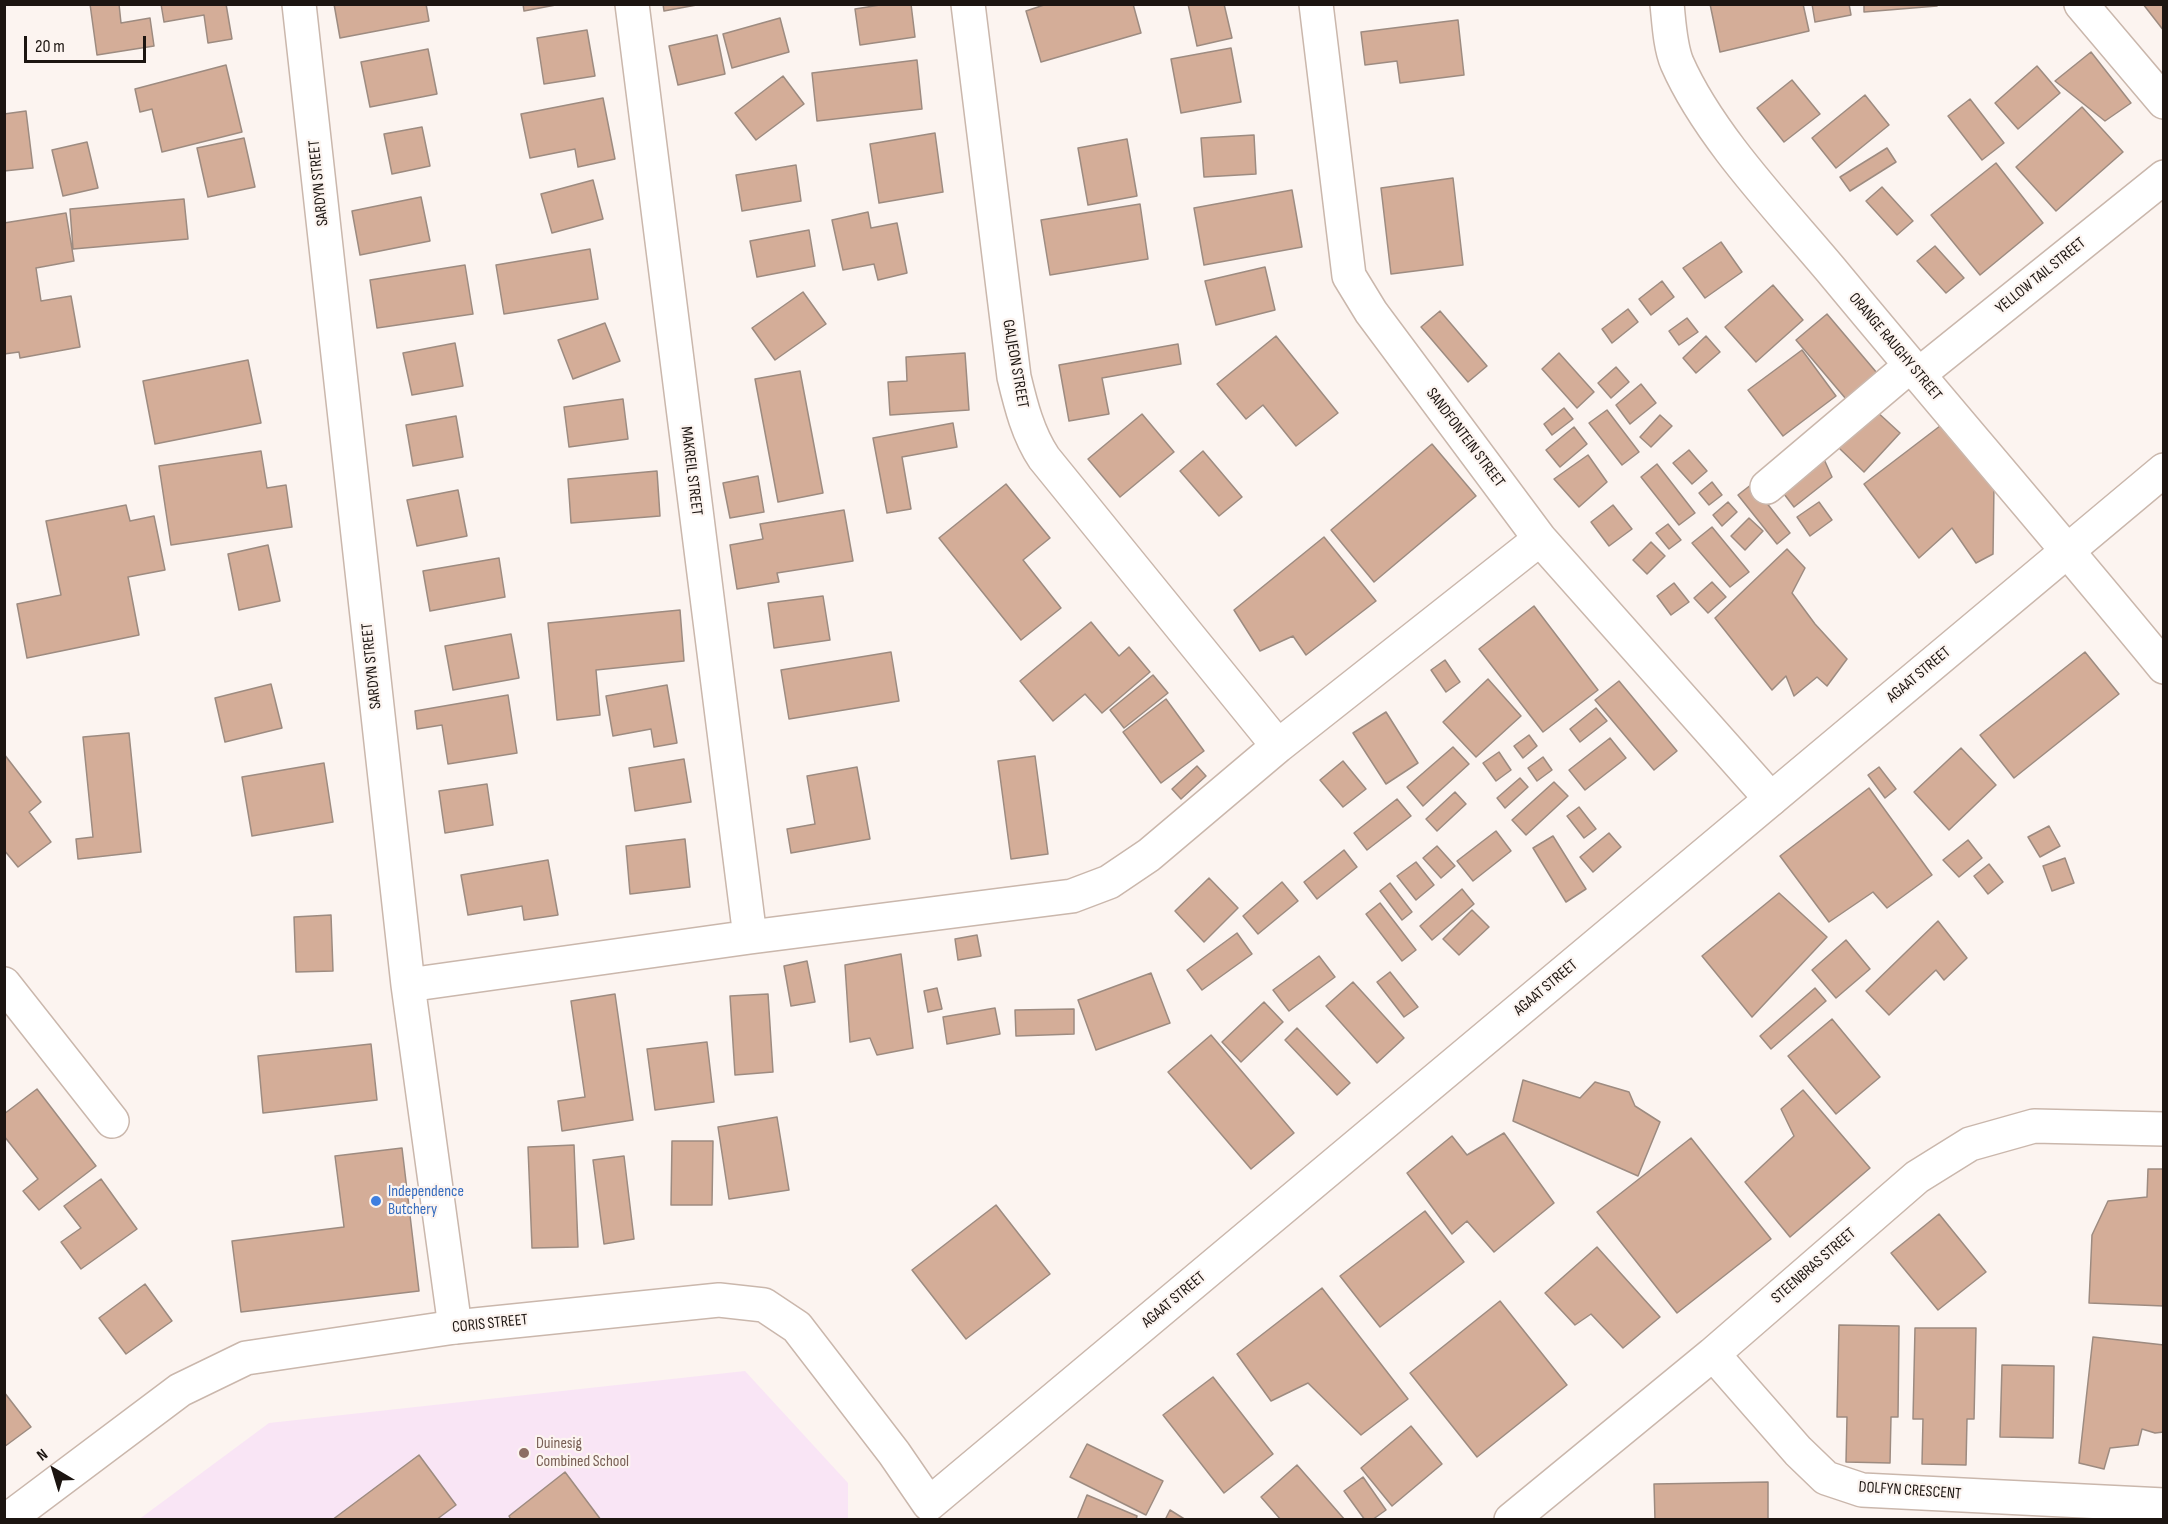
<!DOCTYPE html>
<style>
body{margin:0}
#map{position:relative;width:2168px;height:1524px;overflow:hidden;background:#fcf4f0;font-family:"Sofia Sans Condensed",sans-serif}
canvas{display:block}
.frame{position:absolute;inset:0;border:6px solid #1c1511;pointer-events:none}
.north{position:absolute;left:24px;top:1440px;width:60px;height:60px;-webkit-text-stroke:4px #fcf4f0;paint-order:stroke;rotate:322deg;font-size:16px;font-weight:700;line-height:24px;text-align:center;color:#1c1511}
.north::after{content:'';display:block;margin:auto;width:21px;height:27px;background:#1c1511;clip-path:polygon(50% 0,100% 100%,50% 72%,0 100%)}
.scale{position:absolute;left:24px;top:36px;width:122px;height:27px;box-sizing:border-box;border:3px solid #1c1511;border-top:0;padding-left:8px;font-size:18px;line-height:21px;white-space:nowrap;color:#1c1511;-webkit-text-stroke:4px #fcf4f0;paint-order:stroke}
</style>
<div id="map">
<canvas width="2168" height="1524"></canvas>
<div class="frame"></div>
<div class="north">N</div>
<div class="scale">20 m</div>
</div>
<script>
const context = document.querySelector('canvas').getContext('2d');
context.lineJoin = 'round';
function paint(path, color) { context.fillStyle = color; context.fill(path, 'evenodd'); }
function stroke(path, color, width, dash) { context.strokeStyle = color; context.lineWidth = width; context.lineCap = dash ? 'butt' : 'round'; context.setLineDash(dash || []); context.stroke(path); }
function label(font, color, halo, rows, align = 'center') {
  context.font = font + ' "Sofia Sans Condensed",sans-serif'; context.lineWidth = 4.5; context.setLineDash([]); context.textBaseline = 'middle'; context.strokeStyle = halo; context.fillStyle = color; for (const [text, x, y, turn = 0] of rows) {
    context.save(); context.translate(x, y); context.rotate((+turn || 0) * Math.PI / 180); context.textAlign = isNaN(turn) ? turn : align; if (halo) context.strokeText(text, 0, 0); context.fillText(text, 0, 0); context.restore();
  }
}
paint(new Path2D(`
 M745,1371l103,112v36l-710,1 131,-97z`), '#f9e5f5');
const building = new Path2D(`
 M90,4h29l2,19 29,-5 4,28 -57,9z
 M161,4h65l6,35 -24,4 -4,-28 -40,7z
 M334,4h92l3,17 -89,17z
 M523,4h38l-37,7z
 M663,4h39l-38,7z
 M886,4h25l4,33 -55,8 -5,-36z
 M1047,4h86l8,29 -100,29 -15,-51z
 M1188,4h36l8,34 -35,8z
 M1710,4h93l6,27 -89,21z
 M1812,4h37l2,11 -36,7z
 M1864,4h72l1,2 -73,6z
 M2143,4h21v27z
 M780,18l9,34 -57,16 -9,-34z
 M1458,20l6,55 -64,8 -3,-22 -32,4 -4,-33z
 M587,30l8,46 -51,8 -7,-46z
 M717,35l8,39 -47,11 -9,-39z
 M1231,48l10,54 -60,11 -10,-54z
 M428,49l9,45 -67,13 -9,-45z
 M2091,52l40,51 -26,18 -50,-40z
 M917,60l5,49 -105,12 -5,-48z
 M226,65l16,67 -80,20 -10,-43 -12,3 -5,-23z
 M2037,66l23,27 -42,36 -23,-26z
 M783,76l21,28 -48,36 -21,-27z
 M1792,80l28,34 -36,28 -27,-34z
 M1865,95l24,30 -53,43 -24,-30z
 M603,98l12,61 -37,8 -3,-18 -45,9 -9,-44z
 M1970,99l34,44 -22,17 -34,-44z
 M2082,107l41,45 -67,59 -40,-44z
 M26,111l7,57 -29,3v-57z
 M422,127l8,39 -38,8 -8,-40z
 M935,133l8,59 -64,11 -9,-59z
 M1254,135l2,39 -52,3 -3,-39z
 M244,138l11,49 -47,10 -11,-49z
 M1127,139l10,57 -49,9 -10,-57z
 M87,142l11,46 -35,8 -11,-46z
 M1887,148l9,14 -46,29 -10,-14z
 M1996,163l47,60 -63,52 -49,-60z
 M796,165l5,36 -59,10 -6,-36z
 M1453,178l10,87 -72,9 -10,-86z
 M593,180l10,39 -51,14 -11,-39z
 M1882,187l31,34 -16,14 -31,-34z
 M1292,190l10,57 -98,18 -10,-57z
 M421,197l9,44 -70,14 -8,-44z
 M184,199l4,40 -115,10 -3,-40z
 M1140,204l8,55 -98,16 -9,-55z
 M868,212l3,16 26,-5 10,50 -29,7 -4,-16 -31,6 -11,-50z
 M66,213l8,48 -38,7 5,33 30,-5 9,51 -60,11 -1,-6 -15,2v-131z
 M809,230l6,36 -58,11 -7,-36z
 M1721,242l21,30 -37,26 -22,-30z
 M1935,246l29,32 -18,15 -29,-32z
 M590,249l8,50 -94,15 -8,-49z
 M465,265l8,49 -96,14 -7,-48z
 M1265,267l10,43 -59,15 -11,-44z
 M1662,281l12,16 -23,18 -12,-16z
 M1773,285l30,35 -47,42 -31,-35z
 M803,292l23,32 -51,36 -23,-32z
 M1628,309l10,13 -26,21 -10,-14z
 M1440,311l47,55 -19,16 -47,-55z
 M1827,314l50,59 -31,26 -50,-59z
 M1687,318l11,14 -19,13 -10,-14z
 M605,323l15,38 -47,18 -15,-39z
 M1276,336l62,77 -42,33 -33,-41 -17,14 -29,-35z
 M1706,336l14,16 -24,21 -13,-15z
 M455,343l8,43 -51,9 -9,-42z
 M1178,344l3,20 -79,14 7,36 -40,7 -10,-56z
 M1802,350l34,46 -53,40 -35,-46z
 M965,353l4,57 -79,5 -2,-33 19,-1 -1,-24z
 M1559,353l35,39 -17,16 -35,-39z
 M248,360l13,63 -106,21 -12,-63z
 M1616,367l13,15 -18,16 -13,-15z
 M800,371l23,122 -45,9 -23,-123z
 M1641,384l15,19 -26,21 -14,-19z
 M623,399l5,40 -59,8 -5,-40z
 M1564,408l9,11 -21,16 -8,-11z
 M1607,410l32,42 -17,13 -33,-42z
 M1875,410l25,23 -36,39 -25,-24z
 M1142,414l32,38 -54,45 -32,-38z
 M1660,415l12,11 -21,21 -11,-10z
 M456,416l7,41 -50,9 -7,-41z
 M953,423l4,24 -55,10 9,52 -24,4 -14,-75z
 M1940,426l54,58 -1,70 -17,9 -24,-35 -33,30 -55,-74z
 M1574,427l13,17 -27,23 -14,-17z
 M1432,444l44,52 -102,86 -43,-52z
 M1689,450l18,21 -15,13 -19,-21z
 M261,451l6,37 19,-3 6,42 -121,18 -12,-79z
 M1203,451l39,46 -23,19 -39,-45z
 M1588,455l19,27 -28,25 -25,-28z
 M1823,457l9,20 -38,30 -13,-17z
 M1657,464l38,49 -16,12 -38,-48z
 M657,471l3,45 -89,7 -3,-44z
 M758,476l6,36 -34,6 -7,-35z
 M1712,482l10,13 -13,10 -10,-12z
 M1006,484l44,54 -27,22 38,48 -40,32 -82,-102z
 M1752,484l38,49 -13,11 -39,-49z
 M458,490l9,46 -50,10 -10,-46z
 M1728,502l9,10 -15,14 -9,-11z
 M1819,502l13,18 -22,16 -13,-19z
 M126,505l4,16 24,-5 11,54 -37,7 11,58 -112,23 -10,-54 44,-9 -15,-74z
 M1613,505l19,24 -23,17 -18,-24z
 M844,510l9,51 -76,12 2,9 -42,7 -7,-44 33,-6 -3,-15z
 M1749,518l14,13 -18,19 -14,-14z
 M1668,524l13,16 -12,9 -13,-16z
 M1712,527l37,45 -19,15 -38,-44z
 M1324,537l52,64 -70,54 -13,-19 -33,15 -26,-41z
 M1651,542l14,14 -18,18 -14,-14z
 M268,545l12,56 -41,9 -11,-56z
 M1787,549l18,19 -13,25 23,31 32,35 -20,27 -10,-9 -23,19 -8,-20 -14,14 -57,-72z
 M499,558l6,39 -75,14 -7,-40z
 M1712,582l14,15 -18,16 -14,-15z
 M1674,583l15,19 -18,13 -14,-19z
 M823,596l7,44 -56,8 -6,-45z
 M1534,606l64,84 -55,42 -64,-83z
 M680,610l4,51 -88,9 4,45 -43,5 -9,-97z
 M1091,622l28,34 10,-9 21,25 -48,41 -17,-19 -32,27 -33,-40z
 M511,634l8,44 -66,12 -8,-44z
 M891,652l8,49 -110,18 -8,-49z
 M2085,652l34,42 -105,84 -34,-43z
 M1445,660l15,22 -14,10 -15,-22z
 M1153,675l15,18 -44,35 -14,-18z
 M1488,679l33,37 -45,41 -33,-35z
 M1619,681l58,70 -23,19 -59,-70z
 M271,684l11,44 -57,14 -10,-44z
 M667,685l10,58 -23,4 -3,-18 -38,7 -7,-40z
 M508,695l9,58 -69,11 -6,-39 -25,4 -2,-18z
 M1166,699l38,52 -43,32 -38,-51z
 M1596,708l11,13 -27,21 -10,-13z
 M1386,712l32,51 -32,21 -33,-51z
 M129,733l12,119 -63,7 -2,-20 17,-2 -10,-100z
 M1529,735l8,11 -14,12 -9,-12z
 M1610,738l16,20 -41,32 -16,-20z
 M1453,747l16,17 -46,42 -16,-19z
 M1961,748l35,37 -47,45 -35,-38z
 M1499,752l12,18 -15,11 -13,-18z
 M4,754l37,48 -12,10 22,30 -33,25 -14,-17z
 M1035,756l13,98 -37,5 -13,-98z
 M1543,757l9,13 -15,11 -9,-13z
 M684,759l7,43 -56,9 -6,-43z
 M1343,761l23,28 -23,18 -23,-27z
 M324,763l9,59 -81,14 -10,-59z
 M1197,766l9,10 -25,23 -9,-10z
 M857,767l13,72 -79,14 -4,-24 28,-5 -8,-48z
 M1879,767l17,22 -11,9 -17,-23z
 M1520,778l8,9 -23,21 -8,-10z
 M1554,782l14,14 -42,39 -14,-15z
 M487,784l6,41 -48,8 -6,-42z
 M1869,788l63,87 -45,33 -14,-16 -44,30 -49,-66z
 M1455,792l11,12 -29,27 -11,-12z
 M1397,799l14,17 -44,34 -13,-17z
 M1579,807l17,22 -12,9 -17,-22z
 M2049,826l11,20 -20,11 -12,-20z
 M1496,831l15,20 -38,30 -16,-20z
 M1609,833l12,14 -28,25 -13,-15z
 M1553,836l33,53 -20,13 -33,-54z
 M685,839l5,48 -60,7 -4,-48z
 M1968,840l14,18 -23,19 -16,-17z
 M1437,846l18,20 -14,12 -18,-20z
 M1344,850l13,17 -40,32 -13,-17z
 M2065,858l9,25 -22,8 -9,-25z
 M548,860l10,55 -34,5 -2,-14 -54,9 -7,-40z
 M1416,862l18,23 -18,15 -19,-24z
 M1989,864l14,18 -15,12 -14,-18z
 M1209,878l29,30 -34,34 -29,-31z
 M1282,882l16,19 -40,33 -15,-18z
 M1390,883l22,29 -10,8 -22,-29z
 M1462,889l12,15 -42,36 -12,-14z
 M1779,893l48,44 -75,80 -50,-61z
 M1380,903l36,47 -14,11 -36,-47z
 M1472,910l17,17 -30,28 -16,-16z
 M331,915l2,56 -37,1 -2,-55z
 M1938,921l29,37 -23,22 -8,-10 -47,45 -23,-24z
 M1237,933l15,21 -50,36 -15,-20z
 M977,935l4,21 -23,4 -3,-21z
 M1846,940l24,29 -34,29 -24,-28z
 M901,954l12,94 -36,7 -7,-17 -20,4 -5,-77z
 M1319,956l16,21 -46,34 -16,-21z
 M807,961l8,41 -24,4 -7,-40z
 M1390,972l28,35 -14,10 -27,-35z
 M1151,973l19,50 -74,27 -18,-50z
 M1353,982l51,56 -27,25 -51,-57z
 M937,988l5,21 -14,3 -4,-21z
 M1815,988l11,13 -55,48 -11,-13z
 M615,994l18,126 -71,11 -4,-30 27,-4 -14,-96z
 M768,994l5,78 -38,3 -5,-79z
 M1264,1002l19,20 -42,40 -19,-20z
 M995,1008l5,26 -53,10 -4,-27z
 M1074,1009v25l-58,2 -1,-26z
 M1832,1019l48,58 -44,37 -48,-58z
 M1297,1028l53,55 -13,12 -52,-55z
 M1211,1035l83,98 -43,36 -83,-97z
 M707,1042l7,60 -59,8 -8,-61z
 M371,1044l6,56 -114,13 -5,-57z
 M1523,1080l57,18 15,-16 34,10 6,14 25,16 -22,54 -125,-55z
 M37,1089l59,77 -57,44 -16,-19 15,-12 -34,-43v-22z
 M1803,1090l67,78 -80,69 -45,-55 49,-46 -13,-27z
 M777,1117l12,73 -60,9 -11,-72z
 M1504,1133l50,70 -60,49 -27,-31 -15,13 -45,-61 45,-37 15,19z
 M1691,1138l80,101 -94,74 -80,-101z
 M672,1141h41l-1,64h-41z
 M574,1145l4,102 -46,1 -4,-101z
 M402,1148l17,143 -178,21 -9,-71 112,-14 -9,-71z
 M624,1156l10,83 -30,5 -11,-84z
 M2148,1169h16v137l-75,-3 3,-68 16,-34 39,-4z
 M101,1179l36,50 -56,40 -20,-27 20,-14 -17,-22z
 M996,1205l54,69 -84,65 -54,-69z
 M1425,1211l39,51 -84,65 -40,-51z
 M1939,1214l47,58 -48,38 -47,-57z
 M1597,1247l63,70 -37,31 -32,-34 -16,11 -30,-32z
 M145,1284l27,37 -46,33 -27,-36z
 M1322,1288l86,111 -47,36 -53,-52 -37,18 -34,-47z
 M1500,1301l67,84 -90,72 -67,-84z
 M1839,1325l60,1 -1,91h-7l-1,46 -44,-1 1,-45h-10z
 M1915,1328h61l-2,91h-7l-1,46 -44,-1 1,-45h-10z
 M2093,1337l71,8v87l-9,1 -13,-4 -4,16 -28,3 -6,21 -25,-6z
 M2002,1365l52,1 -1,72 -53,-1z
 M1213,1377l60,77 -49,39 -61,-78z
 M4,1392l27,35 -27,20z
 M1411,1426l31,38 -50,42 -31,-38z
 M1087,1444l76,37 -17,34 -76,-38z
 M419,1455l37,50 -20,15h-104z
 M1297,1465l48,55h-64l-20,-23z
 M565,1472l36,48h-90l-2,-4z
 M1363,1477l23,33 -14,10h-7l-21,-29z
 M1768,1482v38h-113l-1,-36z
 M1087,1495l50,21 -1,4h-59z
 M1170,1510l16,10h-21z`);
paint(building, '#d4ad98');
stroke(building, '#9d8b80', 1.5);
const street = new Path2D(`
 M299,4l109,981 47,342
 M632,4l118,933
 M968,4l46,373c7,29 14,57 30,81l234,288
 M1316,4l33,272 22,36 169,227 231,260
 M1667,4c2,19 3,42 10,59 32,73 102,145 154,207 110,133 223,263 333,397
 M2081,4l83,98
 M1918,375l246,-198
 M1767,487l143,-121
 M4,984l108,137
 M408,985l342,-48 322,-41 37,-14 40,-27 129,-109 262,-207
 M1713,1354l85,97 28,27 36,12 302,15
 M1511,1520l202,-166 204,-177 53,-33 64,-18 130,3`);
const secondary = new Path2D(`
 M929,1504l1235,-1034
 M7,1520l173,-130 66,-32 209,-31 264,-27 45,5 33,22 97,126 35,51`);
stroke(street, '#cab7ac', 36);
stroke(secondary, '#cab7ac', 36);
stroke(street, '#fff', 33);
stroke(secondary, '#fff', 33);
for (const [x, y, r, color] of [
 [376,1201,6,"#3f7fe0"],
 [524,1453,6,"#8d6e63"]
]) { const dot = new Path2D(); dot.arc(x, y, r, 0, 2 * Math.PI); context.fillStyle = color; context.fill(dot); stroke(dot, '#fcf4f0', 2); }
label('16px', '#1c1511', '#fcf4f0', [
 ["SARDYN STREET",319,183,-96],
 ["YELLOW TAIL STREET",2041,276,-39],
 ["ORANGE RAUGHY STREET",1895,347,50],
 ["GALJEON STREET",1015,364,80],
 ["SANDFONTEIN STREET",1465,438,53],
 ["MAKREIL STREET",691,471,83],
 ["SARDYN STREET",372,666,-96],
 ["AGAAT STREET",1919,675,-40],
 ["AGAAT STREET",1546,988,-40],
 ["STEENBRAS STREET",1814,1266,-41],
 ["AGAAT STREET",1174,1300,-40],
 ["CORIS STREET",490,1324,-6],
 ["DOLFYN CRESCENT",1910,1491,4]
]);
label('16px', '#366cbe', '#fcf4f0', [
 ["Independence",388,1192],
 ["Butchery",388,1210]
], 'left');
label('16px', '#785e54', '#fcf4f0', [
 ["Duinesig",536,1444],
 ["Combined School",536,1462]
], 'left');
</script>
